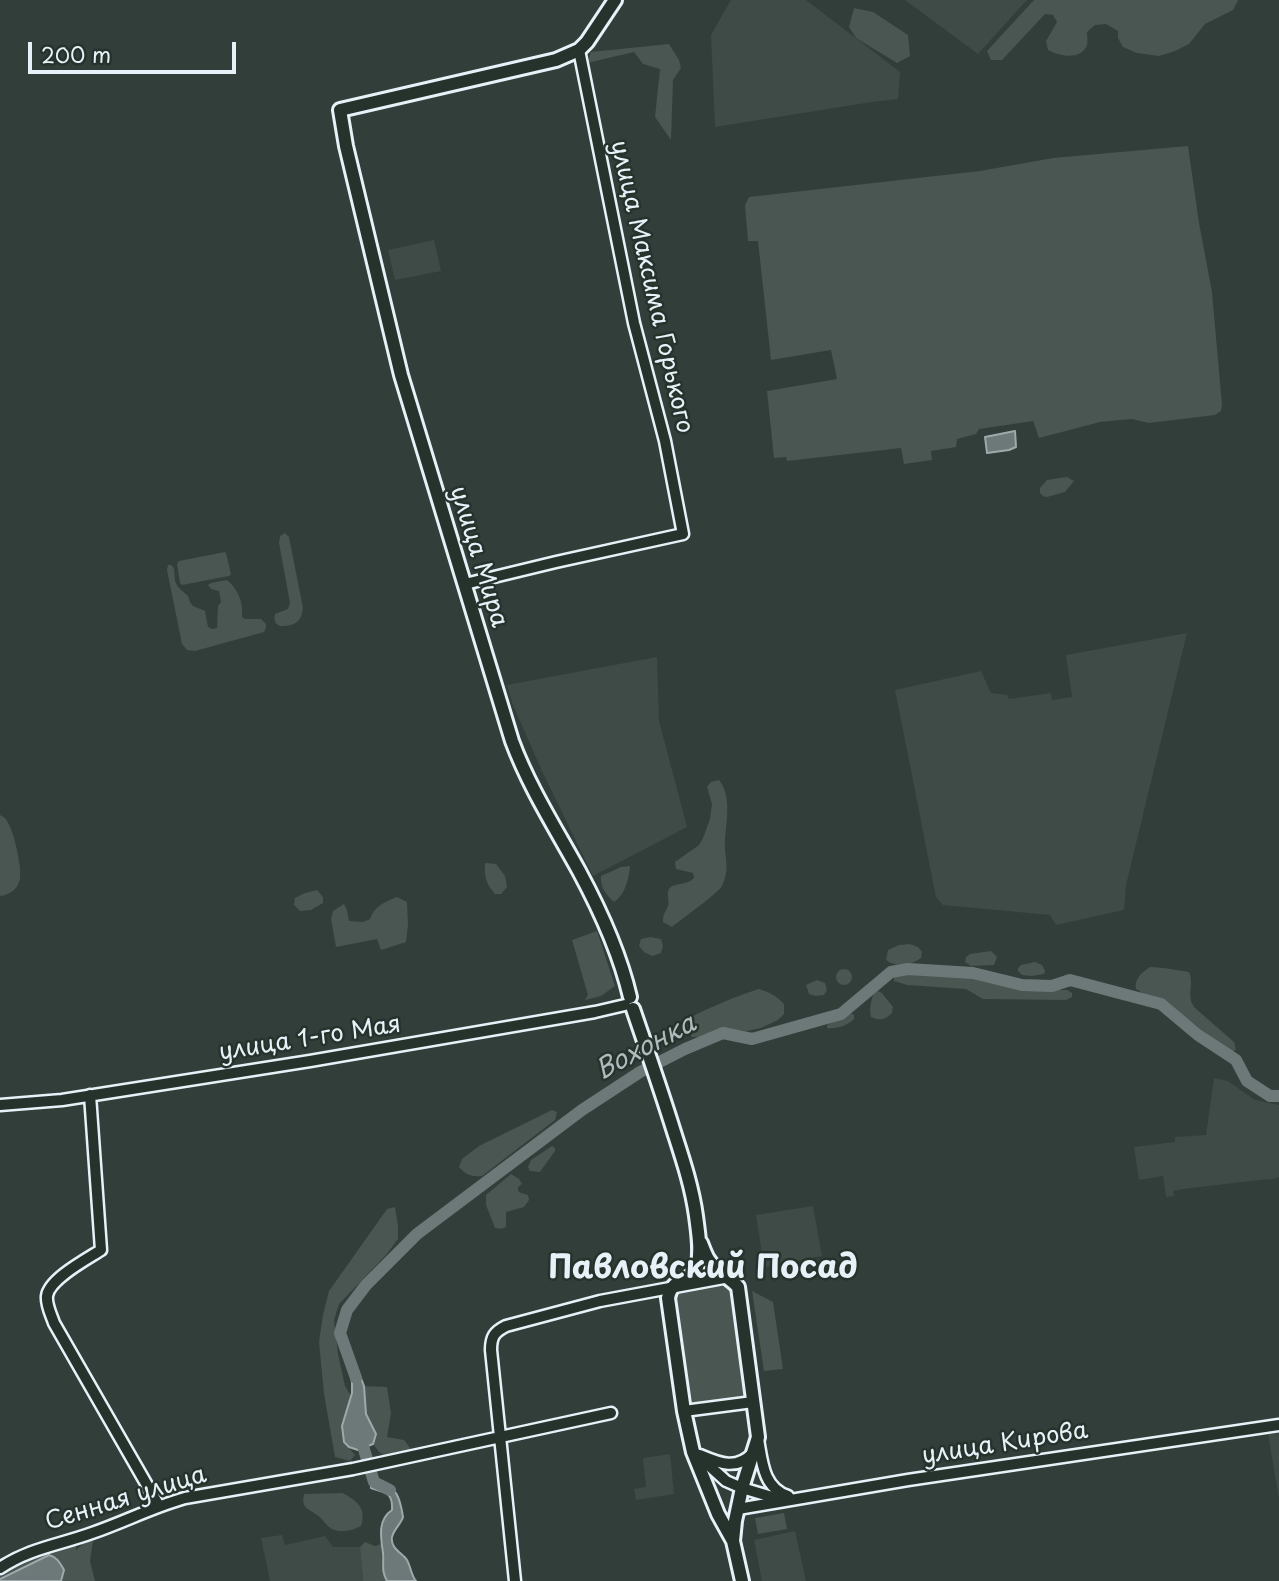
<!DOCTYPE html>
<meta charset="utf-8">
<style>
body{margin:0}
#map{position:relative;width:1279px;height:1581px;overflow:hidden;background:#323e39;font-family:"Playpen Sans",sans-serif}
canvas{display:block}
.scale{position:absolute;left:28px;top:42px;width:208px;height:32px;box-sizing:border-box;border:4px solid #e8f1f8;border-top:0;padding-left:9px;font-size:21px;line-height:24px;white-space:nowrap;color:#e8f1f8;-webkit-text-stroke:5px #26332d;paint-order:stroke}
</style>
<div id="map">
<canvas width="1279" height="1581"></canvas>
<div class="scale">200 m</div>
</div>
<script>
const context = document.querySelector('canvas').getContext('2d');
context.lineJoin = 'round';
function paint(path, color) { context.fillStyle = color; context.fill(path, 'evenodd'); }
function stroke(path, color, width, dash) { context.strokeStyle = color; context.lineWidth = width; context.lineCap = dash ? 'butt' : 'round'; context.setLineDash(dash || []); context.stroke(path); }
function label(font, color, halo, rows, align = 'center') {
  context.font = font + ' "Playpen Sans",sans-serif'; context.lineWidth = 5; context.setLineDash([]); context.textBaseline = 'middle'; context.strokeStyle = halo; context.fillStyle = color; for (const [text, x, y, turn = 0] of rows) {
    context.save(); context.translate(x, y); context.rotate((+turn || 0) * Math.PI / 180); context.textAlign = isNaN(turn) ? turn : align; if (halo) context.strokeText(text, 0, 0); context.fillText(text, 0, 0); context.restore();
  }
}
paint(new Path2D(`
 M731,0h75l94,72 -2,27 -26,3 -157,25 -4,-92z
 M905,0h122l-49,54z
 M434,240l7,31 -46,9 -7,-30z
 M1187,633l-61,252 -2,25 -68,15 -6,-10 -107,-10 -7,-8 -41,-207 86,-19 10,22 16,2 2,4 42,-6 1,7 20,-3 -6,-42z
 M657,657l2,64 28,106 -94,49 -51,-105 -29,-66 -6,-20z
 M1214,1078l14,3 27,19 24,5v72l-9,3 -2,-1 -85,10 -10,2 1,5 -8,1 -3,-21 -24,4 -5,-33 41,-5v-5l31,-2z
 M813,1206l9,50 -58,11 -8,-52z
 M1279,1433v66l-11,-65z
 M670,1454l4,40 -38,6 -2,-11 12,-2 -3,-29z
 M795,1531l11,50h-44l-8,-41z
 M282,1535l3,10 40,-9 8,11h27l3,34h-93l-9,-43z`), '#3f4b46');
paint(new Path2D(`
 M1034,0h204l-5,10 -28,14 -16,20 -14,7 -16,5 -22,-3 -14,-6 -5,-9v-7l-12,-7 -11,1 -8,7c0,4 1,9 0,13 -6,16 -28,11 -39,5l-2,-9 11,-19 -4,-7 -8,-1 -43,46h-11l-4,-9z
 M854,8l19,4 35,23 2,21 -13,7 -41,-25 -7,-11z
 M669,44l10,16 2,8 -8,12 -2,60 -16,-23 5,-48 -17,-5 -9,-12 -47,11 4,-11z
 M1188,146l11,77 13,69 10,113 -1,6 -6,4 -66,8 -17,-4 -32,3 -61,16 -6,-17 -54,8 -3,5 -19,5 -1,8 -25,4 1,9 -28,4 -3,-16 -114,13 -1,-4 -12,1 -7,-67 70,-12 -6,-29 -60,10 -13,-119h-10l-3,-36 4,-8 231,-26 73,-13z
 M1067,477l7,4 -9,11 -18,5 -4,-1 -3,-3v-5l7,-8z
 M285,533l4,4 14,71c-1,14 -10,19 -23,18 -6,-3 -6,-6 -5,-12l13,-5 2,-6 -11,-60 1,-7z
 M225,552l1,1 5,21 -2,2 -47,9 -2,-2 -3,-19 2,-3z
 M168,565h3l3,3 1,13 3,6 10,9 2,6 3,4 12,5 3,16 4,2 5,-1 1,-22 3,-4 -2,-11 -8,-2 -3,-4 3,-2 16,-3c12,10 16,22 15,37l3,2h16l5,5v4l-2,4 -69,19 -8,-1 -5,-6 -15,-74z
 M719,780c15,19 5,47 6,69 1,14 4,22 -3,37 -5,8 -40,33 -50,41l-9,-5c0,-10 2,-8 5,-16 2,-5 -2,-12 1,-17 5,-7 18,-3 25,-11l-1,-5 -17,-4 -1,-7 24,-17 4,-7 7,-19 2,-15 -5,-17 4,-5z
 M0,815c5,3 5,2 8,8 6,9 14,44 12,56 -2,10 -10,16 -20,17z
 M485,863l11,1 9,12 2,11 -6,7h-6c-9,-10 -11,-18 -10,-31z
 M630,866c-1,13 -5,29 -16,36 -8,-7 -14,-15 -13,-26l20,-9z
 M317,890l6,7v6l-12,7 -11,1 -6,-6 1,-7 10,-5z
 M397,897l10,5 1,23 -2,17 -25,8 -4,-11 -41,8 -5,-28 2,-8 11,-7 3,6 2,11 14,1 7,-3c4,-13 15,-17 27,-22z
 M597,931l18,55 -14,10 -16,4 3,-5 -16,-55z
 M650,937l11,2 2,7 -2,7 -9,3 -8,-4 -5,-6 2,-7z
 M910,944l8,3 4,5 -1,6c-10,7 -25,10 -35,2l2,-10 11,-5z
 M991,951l6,6 -3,8 -23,1 -6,-4 1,-5 4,-3z
 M1035,962l7,3 3,6 -1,3 -12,2 -10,-1 -4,-4v-3l3,-3z
 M1150,967l14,1 25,4c6,13 -4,23 6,36l39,34 2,8 -6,2 -64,-50 -20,-7 -10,-6c-2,-10 6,-17 14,-22z
 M836 977a8 8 0 1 1 16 0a8 8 0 1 1-16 0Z
 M908,972l57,4 63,13 39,1 5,3v4l-6,3 -83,-1 -17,-10 -59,-4 -13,-4v-4z
 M817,980l8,3 2,7 -3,5 -8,1 -7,-2 -3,-9z
 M759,989c10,3 18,7 25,15v10l-6,6 -17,8 -14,3 -23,-2 -18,8h-14l-2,-3 -4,-13c8,-8 61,-29 73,-32z
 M878,991l4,2 11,14 -1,6c-7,7 -12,8 -21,4 -2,-7 0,-17 3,-24z
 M850,1013l4,2v4c-7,7 -17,10 -27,9v-3z
 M552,1110l5,2 -2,8 -73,56c-10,1 -16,-1 -23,-9l3,-8 17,-13z
 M552,1146l3,2v3l-15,21 -10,-1 -2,-4 3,-7z
 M511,1174l8,5 3,5 -4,3v4l3,2 7,2 1,5 -5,7 -18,5v15l-5,2 -6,-1 -9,-23v-10z
 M395,1207l3,19v13l-12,16 -47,49 -5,16 4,34 7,32 6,10 -9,30 2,16 11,13 -5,6 -15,-4 -11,-63 -5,-52 4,-27 6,-24 58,-82z
 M719,1285l10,2 1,2 17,113 -54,7 -17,-110 1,-4 6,-4z
 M752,1291l21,11 10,67 -19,2z
 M364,1386l23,1 4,26 -4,24 17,3 10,13 -24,6 -11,-7 -6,-8 3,-10 -10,-20z
 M342,1493c15,7 25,16 19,33 -9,5 -23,8 -32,1 -4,-3 -7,-9 -12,-12 -9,-7 -16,-6 -13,-21z
 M784,1513l3,16 -29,5 -3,-16z
 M87,1540l6,1 -3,20 5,20h-34l3,-11 -5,-9 -5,-5 -54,23v-4l36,-20 35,-9h5v4z
 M365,1542l10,4 6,-2c2,13 -1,26 6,37h-24l-3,-34z`), '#495651');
const water = new Path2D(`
 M1015,431l1,16 -7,3 -22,3 -2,-16z
 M351,1364l5,1 8,21 2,28 10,20 -3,10 -15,6 -9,-3 -5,-5 -2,-16 10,-33v-11l-2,-12z
 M376,1483c21,2 24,15 27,34 -2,7 -9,12 -11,20 -2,11 10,16 15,23 4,7 4,15 9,21h-29c-6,-10 -3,-17 -4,-28 -2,-15 -6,-33 9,-43 1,-19 -8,-17 -21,-22v-3z
 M49,1555c8,2 11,8 15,15l-3,11h-61v-2z`);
paint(water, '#6d7978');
stroke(water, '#9ea9ab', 2);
stroke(new Path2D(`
 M356,1378l-16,-45 7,-23 19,-25 51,-51 165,-124 58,-38 45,-23 38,-16 29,6 89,-25 50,-42 17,-3 65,4 49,12 30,1 18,-6 91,24 37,31 38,25 11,21 23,15h9
 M359,1433l15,49 16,8`), '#6d7978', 12);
const minor = new Path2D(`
 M465,584l91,-22 127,-28 -18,-93 -31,-118 -55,-273
 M90,1095l11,155c-14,9 -52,29 -54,46 -1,9 4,18 7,27l105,183
 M0,1105l62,-5 248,-39 285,-49 30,-7
 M684,1411l69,-9
 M758,1439c4,22 5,49 30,57
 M695,1453l31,28 16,7 40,12
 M700,1455c19,8 36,16 53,-2
 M738,1509l170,-29 371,-55
 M0,1568c30,-20 59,-23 92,-35 32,-11 61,-26 93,-35l168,-29 258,-56
 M515,1581l-24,-231c0,-13 3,-18 15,-24l94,-25 129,-24`);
const major = new Path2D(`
 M615,0l-28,42 -8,8 -23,10 -216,50 6,36 55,229 111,366c17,46 44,88 67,130 21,39 41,83 51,126
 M633,1009c14,41 28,81 41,123 9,28 18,55 22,84 2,16 5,32 2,48 -4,21 -26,11 -30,34l16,113 9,41 25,62 15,27 9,40
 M701,1243c2,5 4,11 7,16 7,12 21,18 30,28l20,150 -16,51 -7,33 -2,20`);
stroke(minor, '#e8f1f8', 15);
stroke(major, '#e8f1f8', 18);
stroke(minor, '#26332d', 10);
stroke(major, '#26332d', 12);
label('24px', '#e8f1f8', '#26332d', [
 ["улица Максима Горького",651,287,77],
 ["улица Мира",478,557,73],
 ["улица 1-го Мая",310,1039,-9],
 ["улица Кирова",1005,1444,-9],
 ["Сенная улица",126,1499,-17]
]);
label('italic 26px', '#b1bbbe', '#26332d', [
 ["Вохонка",646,1048,-28]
]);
label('bold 32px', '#e8f1f8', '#26332d', [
 ["Павловский Посад",703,1269]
]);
</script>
